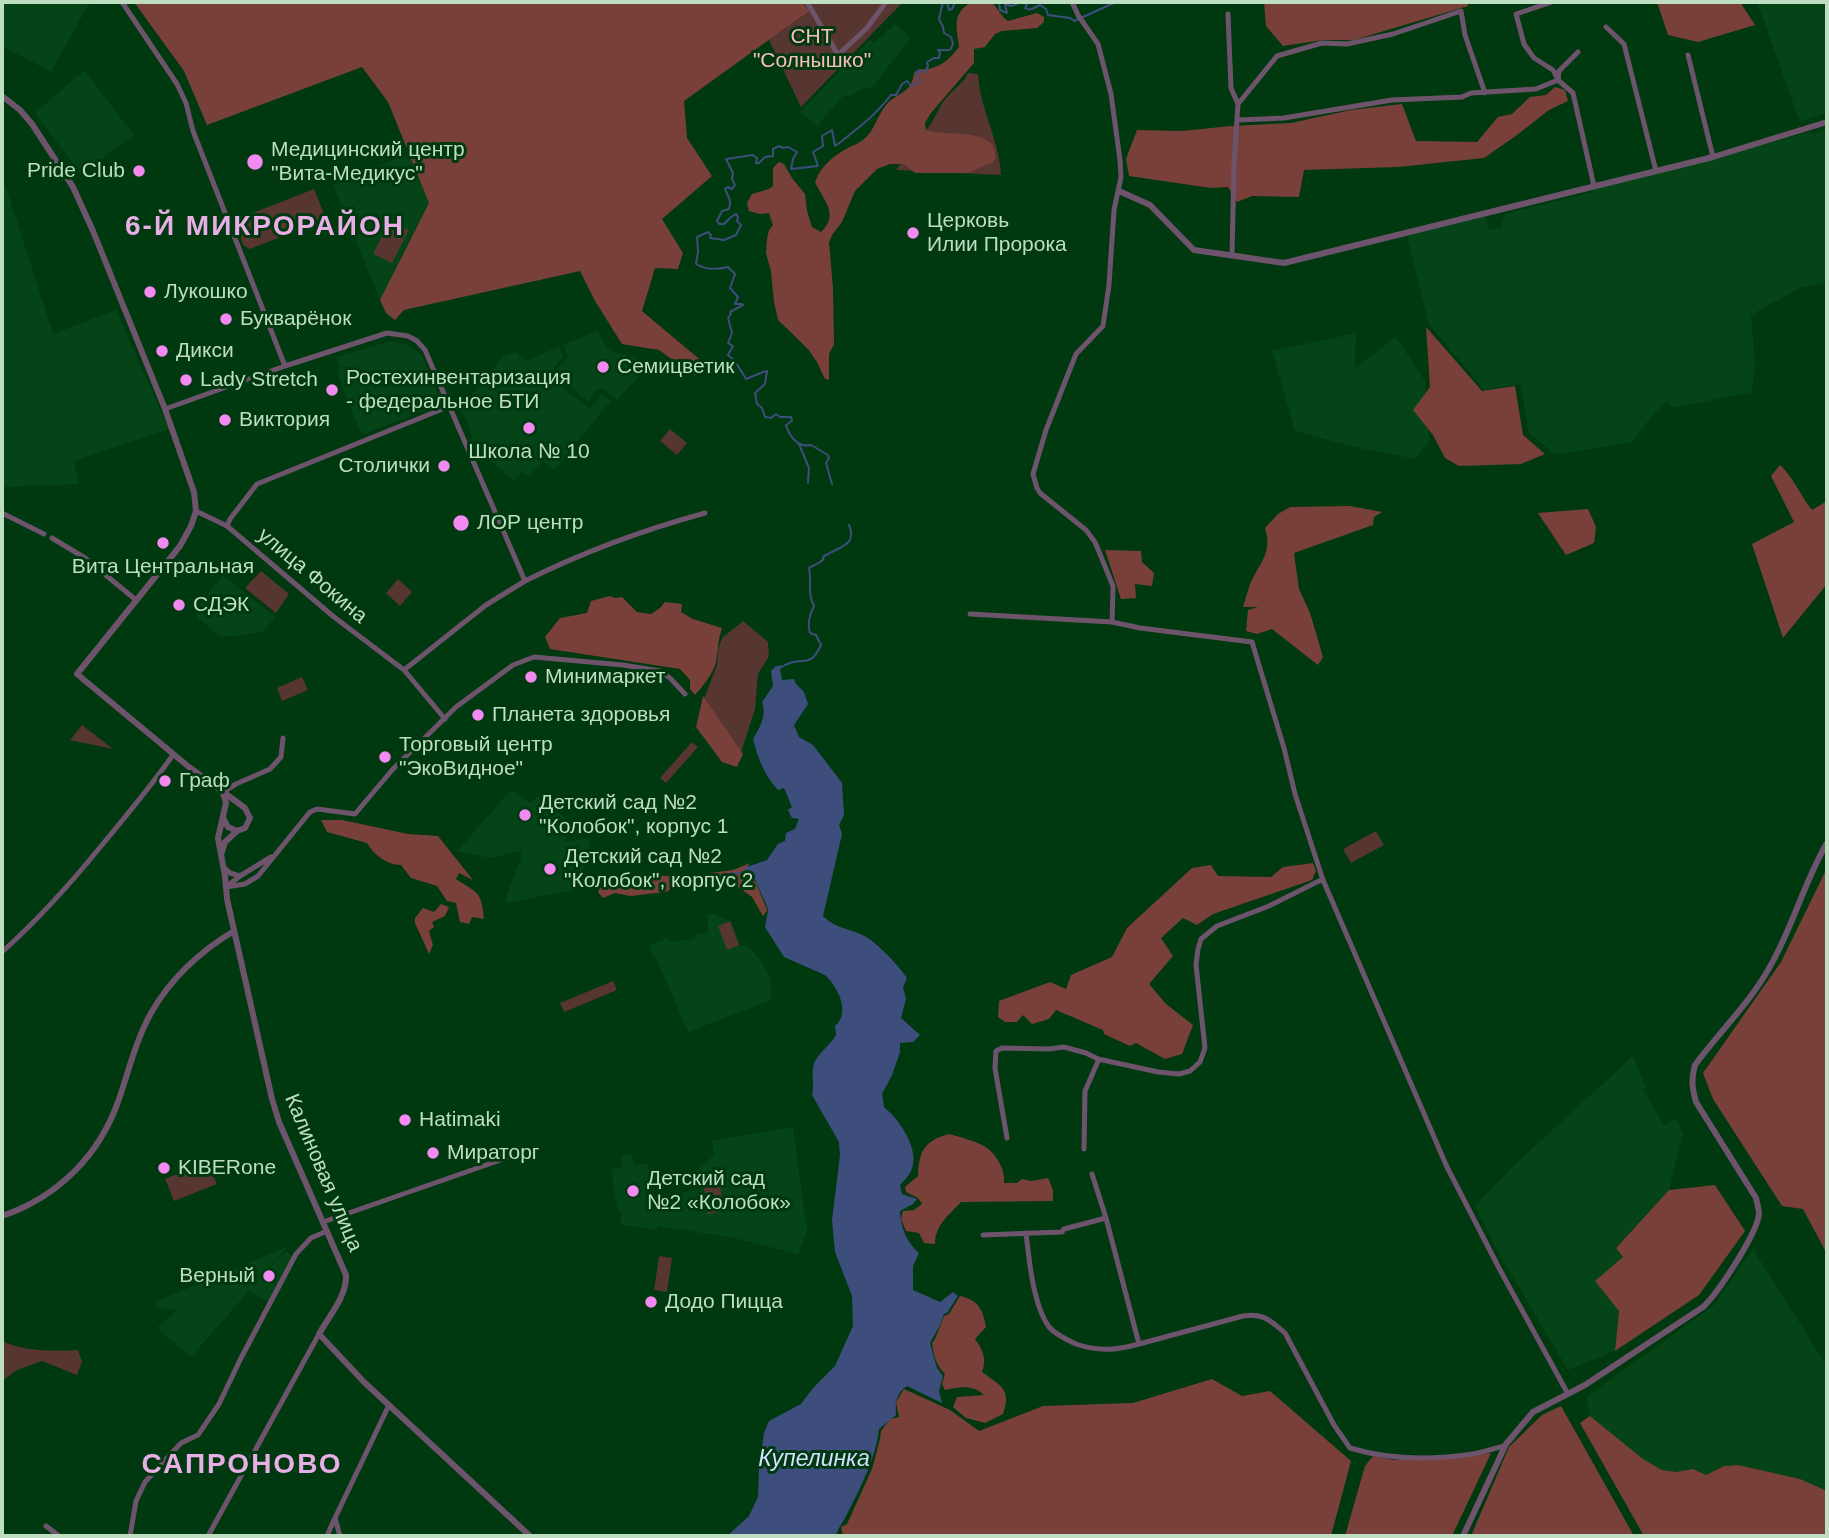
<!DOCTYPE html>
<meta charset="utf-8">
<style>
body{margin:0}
#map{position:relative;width:1829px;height:1538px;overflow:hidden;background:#003810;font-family:Helvetica,sans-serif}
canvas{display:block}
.frame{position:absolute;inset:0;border:4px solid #bddec0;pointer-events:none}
</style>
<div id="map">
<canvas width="1829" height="1538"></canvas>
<div class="frame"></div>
</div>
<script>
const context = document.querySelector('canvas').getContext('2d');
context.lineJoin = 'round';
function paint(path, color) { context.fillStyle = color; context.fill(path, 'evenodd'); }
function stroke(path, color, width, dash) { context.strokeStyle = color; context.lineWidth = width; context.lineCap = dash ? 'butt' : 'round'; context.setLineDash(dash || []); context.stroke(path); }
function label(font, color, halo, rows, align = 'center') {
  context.font = font + ' Helvetica,sans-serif'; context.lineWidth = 6; context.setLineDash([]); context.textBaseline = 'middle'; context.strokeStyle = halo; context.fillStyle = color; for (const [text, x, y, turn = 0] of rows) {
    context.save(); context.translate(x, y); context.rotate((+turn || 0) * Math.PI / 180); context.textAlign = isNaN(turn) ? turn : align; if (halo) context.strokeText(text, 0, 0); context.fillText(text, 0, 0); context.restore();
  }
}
paint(new Path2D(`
 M2,2h88l-39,70 -49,-26z
 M1757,2h70v111l-27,9z
 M895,24l16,14 -41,52 -4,-3 -17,9h-6l-26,30 -17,-14 70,-73 5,4z
 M84,70l50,65 -53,39 -46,-61z
 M1827,129v153l-27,6 -49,27 4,47 -3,30 -79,16 -6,-8 -19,21 -16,21 -77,13 -26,-22 -9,-49 -36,6 -55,-66 -22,-88 78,-20 4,14 12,-2 4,-14 88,-22v-3l109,-27 107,-30 3,2z
 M409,153l20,50 -49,97 -47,-115z
 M2,180l6,13 45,141 63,-24 53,119 -95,32 5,23 -77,3z
 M598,331l8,15 5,5 41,11 -35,38 -14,-11 -6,1 -9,12 -34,-30 14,-15 -5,-12z
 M1356,333l-1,35 41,-31 29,44 4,60 -13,18 -61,-12 -60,-16 -23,-80z
 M391,341l16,4 9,5 7,7 5,13 -2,4 3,7 4,1 8,21 -2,2 -74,29 -5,-2 -23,-60 3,-4 -4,-11z
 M559,347l4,9 -14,19 21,19 20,14 12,-14 9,7 -57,69 -12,-9 -13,15 -7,-4 -8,9 -37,-32 -16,-41 43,-52 12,-4 9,9z
 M223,575l52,42 -11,14 -26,5h-19l-21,-18 -3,-8z
 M511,790l19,13 8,-7 38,31 -13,15 28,-4 -4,27 -3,1 -1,5 2,2 -2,15 -76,15 -1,-5 12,-34 3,-4v-9l-31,7 -33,-7z
 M714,914l17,7 9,24 9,2 11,12 10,19 1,19 -2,4 -81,31 -32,-74 -3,-2 -4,-11 19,-7 2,3 25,-2v-5l13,-1 -1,-18z
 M1633,1056l13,31 -3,3 21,35 12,-7 7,16 -14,56 -53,57 7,10 -8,94 -47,19 -69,-116 -24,-48 37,-39z
 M793,1127l14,103 -9,24 -64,-16 -77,-12v4l-36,-5v-14l-4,-3 -6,-39 11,-2 -1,-12 11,-1 2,11 13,-2 5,34 47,-7 -2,-19 17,-16 -2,-14z
 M289,1246l-39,44 36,-39 7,6 -24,46 -20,-12 -58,66 -34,-29 20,-18 -20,-2 -2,-6z
 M1753,1249l74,117v125l-27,-12 -62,-14 -15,1 -17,9 -13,-6 -17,3 -14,-2 -19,-11 -53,-43 -4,-19 127,-91z`), '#044417');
paint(new Path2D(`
 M802,2h101l-102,105 -32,-67 39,-29z
 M968,73l10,1c2,36 21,64 23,101l-105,-5 36,-48 12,-22 20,-20z
 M314,189l12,30 -76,30 -7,-4 -6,-20 3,-7z
 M390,220l19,10 -17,33 -19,-9z
 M670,429l17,14 -10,12 -17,-14z
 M261,571l28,23 -13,19 -31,-25z
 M398,579l14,13 -12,14 -14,-13z
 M743,621l25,21 1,14 -11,18 -3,35 -18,56 -35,-61 15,-39 1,-15 4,-12z
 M302,677l6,13 -26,11 -5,-13z
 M82,725l31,24 -43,-9z
 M692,742l6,5 -32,36 -6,-5z
 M1376,831l8,14 -33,18 -8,-14z
 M730,921l9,24 -12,5 -9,-24z
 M613,981l4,9 -53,22 -4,-9z
 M207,1162l10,22 -43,17 -9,-22z
 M719,1179l5,32 -16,3 -5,-32z
 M659,1256l13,2 -5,34 -13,-2z
 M2,1341c24,11 50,10 76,9l4,12 -5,13 -35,-14 -25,9 -15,11z`), '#573530');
paint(new Path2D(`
 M134,2h668l7,9 -125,90 3,37 25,38 -50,43 21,34 -5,16 -23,-1 -13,43 62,52 -9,13 -36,-26 -37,-6 -27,-43 -15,-30 -176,39 -9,10 -9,-7 -6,-13 49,-97 -41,-101 -26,-35 -155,58 -23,-54z
 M972,2h18c9,5 9,13 18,19l29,-8 7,4v5l-7,6 -35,3 -7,3 -10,13 -11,2v14l-43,50 -6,10 1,7c18,6 55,-1 67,16 1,2 2,9 3,11l-3,5 -25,11h-53l-11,-9h-14l-13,5 -22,22 -13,31 -10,13 -3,8 4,45 1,56 -5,10v26l-4,-1 -8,-17 -9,-13 -30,-29 -4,-18 -3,-31 -5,-18 1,-14 2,-9 4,-5 -4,-12 -9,1 -11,-3 -2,-8 5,-9 17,-5 4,-3v-18l6,-6 5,2 8,14 13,16 2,17 5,16 9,5c19,-18 2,-32 -6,-50 6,-16 18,-26 33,-34 5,-3 10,-4 15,-8 12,-9 14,-25 24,-36 11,-12 25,-11 27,-31l5,-4c18,2 29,-8 40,-22 -2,-19 -8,-34 13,-45z
 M1264,2h204v4l-114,34h-31l-40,6 -17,-20z
 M1657,2h83l15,23 -57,17 -30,-7z
 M1555,87l10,3 3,11 -19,9 -32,25 -33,23 -86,9 -94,3 -5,27 -47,-1 -15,6 -9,-15 -17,1 -82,-12 -3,-17 11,-29 45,1 49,-5 60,-3 60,-13 51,-6 14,37 61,1 21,-25 14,-3 18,-17 16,-2z
 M1426,327l56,64 33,-5 8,49 22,19 -24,10 -62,2 -14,-8 -12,-23 -20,-25 17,-23z
 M1780,465c14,13 20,30 32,45l15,-9v83l-44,54 -31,-94 42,-22 -23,-46z
 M1350,506l32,6 -8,5 -1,8 -79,28 5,36 11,24 13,44 -5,8 -46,-36 -15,5 -11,-3 2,-21 10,-3h-15c3,-9 5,-19 9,-27 10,-20 20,-28 13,-52l13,-14 12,-7z
 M1588,509l8,18 -2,16 -28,12 -28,-42z
 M1105,550l36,1 1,11 12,11 -2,13 -17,-2 1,14 -15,1z
 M610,596l5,2 7,-1 15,15 14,2 9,-6 5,-6 17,2 -1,8 12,7 29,9c-4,12 -4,22 -6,34 -3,12 -13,24 -21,33l-5,-6v-9l-10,-11 -130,-20 -5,-12 15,-19 27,-5 4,-12z
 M703,696l40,58 -6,13 -15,-5 -26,-35z
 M321,820h21l66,14 30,2 35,44 -14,-7 -3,6c22,15 25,11 28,40l-12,-2 -3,7 -9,-2 -4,-19 -9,-2 -10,-15 -26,-8 -10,-13c-14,0 -28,-11 -34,-22l-40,-11z
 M750,863l-6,10 11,8 11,26 1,4 -4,5 -11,-19 -19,-14 -53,1 -14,8 -36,4 -15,-3 -12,5 -5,-6 5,-11 41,-7 34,3 55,-7z
 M1313,863l3,8 -4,9 -99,34 -16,11 -14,-7 -22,20 12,18 -24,28 17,20 27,21 -11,29 -17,5 -29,-16 -6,3 -26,-12 -1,-4 -47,-20 -7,9 -17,5 -9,-9 -6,7h-12l-7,-5 1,-16 51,-19 16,7 5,-14 41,-18 15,-29 65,-60 19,-3 7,11 53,1 12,-10z
 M1827,868v386l-24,-45 -21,-3 -69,-107 -10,-26 78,-111z
 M441,904l8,3 -4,9 -13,6 2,5 -5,4 4,14 -4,9 -14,-31v-5l8,-10 11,4z
 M949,1134c11,3 23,6 33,11 13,6 24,25 22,38h13l5,-4 9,2 17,-3 5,12v11l-92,1c-12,13 -26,23 -26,42l-11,-1 -5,-10 -13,-2 -5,-12 2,-8 11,-1 8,-6 -4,-6 -12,-6 -1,-5 13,-11c1,-25 6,-35 31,-42z
 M1715,1185l30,46 -46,64 -84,56 4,-40 -24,-30 28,-24 -7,-9 53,-58z
 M960,1296c18,4 23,13 26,31l-11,12c8,11 12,20 7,33 19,14 30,17 21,42l-18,9 -19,-5 -13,-11 4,-10 27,-2c-11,-11 -25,-8 -39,-5l-3,-6 3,-10c-9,-9 -11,-18 -13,-31l3,-4 9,-23 5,-2z
 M1212,1379l30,17 28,-5 81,70 -20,75h-488l-2,-9 6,-3 25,-55 8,-30 1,-8 9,-12 9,-2 -3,-15 8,-13 46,21 29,21 64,-25 90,-3z
 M1561,1406l73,130h-163l38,-89 33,-32z
 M1590,1416l53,43 19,11 14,2 17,-3 13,6 18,-9 14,-1 62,14 27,12v45h-183l-64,-113z
 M1491,1453l-39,83h-107l20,-70 8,-10 21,4z`), '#784039');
paint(new Path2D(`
 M787,665l-7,4 2,11 12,-1 2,5 8,8 4,12 -14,21 5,12 14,8 29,38 2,32 -5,10 3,9 -19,82c12,13 31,13 45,22 12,8 31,28 39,40l-4,9 3,12 -5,19 19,17 -7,7 -13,1v9l-8,23 -10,19 2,13c16,13 37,44 27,64 -3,5 -7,10 -11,14l2,9 15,5 -4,5 -13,7c0,15 7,32 19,42l-6,13v24l27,12 13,-10 5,4 -11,17 -3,1 -5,13 -9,16 7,25 6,8 -4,15 3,12 -35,-17c-11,7 -12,16 -11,29l-17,14c-3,29 -18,57 -31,83 -3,8 -10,15 -12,24h-109l22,-20 9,-19 1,-30 5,-34 5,-12 32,-17 12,-16 22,-22 18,-40 -1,-30 -17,-44 -3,-32 8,-65 -1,-13 -27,-47c3,-11 -2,-23 3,-34 5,-9 16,-17 21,-26l-1,-9c16,-13 3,-39 -10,-51l-41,-18 -19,-30 3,-16 -1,-5 -12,-26 -11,-8v-4l23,-8 11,-16 7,-3 1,-8 9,-4 4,-10 -7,-1 -4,-8 4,-3 -8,-19 -6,2c-14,-15 -20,-32 -25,-51 7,-12 14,-23 9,-37l11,-16 -2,-15 5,-5z`), '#3d4e7c');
stroke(new Path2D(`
 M947,2l2,8 3,-1 3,-7
 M999,2l1,8 7,3 -2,-9 6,2 6,-2 1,-2
 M1023,2l4,3 -2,3c5,4 10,-1 15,-3l6,4 2,6 22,3 4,3 42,-19
 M799,444l10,24 -1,15
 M832,484l-6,-21 3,-5 -1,-3 -17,-10c-13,3 -22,-9 -25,-20l6,-4 -1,-4h-11l-4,-3 -5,4 -6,-1 -3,-9 -5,-4 -2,-11 10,-9 2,-13 -4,1 -17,7 -11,-18 -7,-6 5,-9 -5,-3 4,-10 -4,-15 3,-4 -1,-2 13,-7 -1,-1h-7l3,-7 -8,-9 5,-14 -7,-7c-12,3 -22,3 -32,-3l2,-12 -1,-15 11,-5 3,3 -1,3 14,2 12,-5 5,-10 -4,-4 1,-4 -2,-3 -5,3 -7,7h-5l-2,-3 5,-10 7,-2c3,-8 -1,-13 -4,-20l3,-2 4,2 3,-4 -3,-6 1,-6 -7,-14 27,-4 4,3 -1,5h3l6,-6 8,-1v-7l6,-3 4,2 5,-1 9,5 -4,7 -2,10 27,-3 -5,-14 10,-6 -1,-10 10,-6 3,16c9,-6 15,-12 23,-18 14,-11 22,-19 33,-33h5l6,-11 5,-3 3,4h5l4,-4 -3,-7 1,-3 8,1 3,-6 -1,-4 7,-4h5l1,-6 -2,-2h12l3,-6 -2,-7 -7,-4 -1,-6 -4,-8 4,-17
 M785,665c19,-9 25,4 36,-20l-5,-10 -6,-2c-3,-8 0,-19 4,-27 -7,-13 -2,-24 -5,-38 3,-2 7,-3 11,-6 9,-6 -3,-3 8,-8 14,-8 29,-10 21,-29
 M682,881l62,-9`), '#3d4e7c', 2);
stroke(new Path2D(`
 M122,2l55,82 9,19 7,28 92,235
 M807,2l31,53 29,-27 19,-26
 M1072,2l6,13 20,29 13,50 9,66 1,17 -7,33 -5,75 -6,41 -27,28 -30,76 -13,44 4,14 3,5 46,37 9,12 18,44 -1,36
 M1552,2l-36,12 8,30 10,14 19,12 5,10 15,13 21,93
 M1228,14l3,74 7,16
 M1606,27l18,17 32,127
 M1688,55l25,102
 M1238,120l46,-2 108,-18 70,-3 9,-4 65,-4 22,-9 1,-9 19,-19
 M1232,256l2,-92 4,-60 39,-48 45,-13 25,1 46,-10 68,-23 4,24 20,58
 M165,409l120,-43 102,-33 21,3 9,5 8,9 100,231 -39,24 -82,65
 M196,511l31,15 107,91 70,53 41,49
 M2,513l42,21
 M227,526l3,-7 27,-35 193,-78
 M52,538l33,20 51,42
 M525,581c58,-29 118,-51 180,-68
 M970,614l142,8 28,6 112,14 32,106 11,46 28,86 124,287 53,103 68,124
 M223,792l13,-8 34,-15 11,-12 2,-19
 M223,867l7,6 10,3
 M226,887l19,-3 13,-8 52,-64 7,-3 38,5 38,-45 63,-62 57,-42 21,-8 89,8 37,6 10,7 15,16
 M226,887l14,-11 31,-19
 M2,952c37,-33 69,-69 100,-107 25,-30 49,-59 71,-90
 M1007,1138l-12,-70 1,-17 6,-3 47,1 15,-2 22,6 12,6 60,13 21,2 11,-3 10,-9 5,-14 -9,-83 2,-16 3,-10 16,-13 52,-20 54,-27
 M1084,1149l1,-58 14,-32
 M1106,1218l33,126 104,-28c20,-3 27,4 42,17l49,92 16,23c39,12 83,12 123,6 11,-2 22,-6 32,-8
 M323,1222l212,-74
 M1026,1233c3,26 7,72 23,94 7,8 18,13 27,17 23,8 41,6 63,0
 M983,1235l79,-3 2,-3 42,-11 -14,-44
 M46,1526l13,10
 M130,1536l6,-35 9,-19 36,-39 17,-8 21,-31 22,-46 55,-104 15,-16 16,-7
 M208,1536l111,-202
 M327,1536l7,-16
 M340,1536l-5,-18 54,-113`), '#6d546c', 5);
stroke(new Path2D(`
 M2,96l18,14 12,14 41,63 20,44 72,178 29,83 2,19 -5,15 -11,20 -103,128 112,93 56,41 5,10 -5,10 -8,3 -9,-4 -5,-9
 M1119,191l31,14 44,45 90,13 429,-106 114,-35
 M223,793l3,10 -8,35 7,38 2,23 45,200 7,23 67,153c1,21 -17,41 -27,59l45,48 166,154
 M222,852l3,-10 12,-11
 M2,1216c56,-19 98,-61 117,-117 10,-29 17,-59 32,-86 20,-35 48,-61 83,-82
 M1463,1536l43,-92 27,-32 52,-27 118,-78c15,-14 54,-73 56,-93 0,-5 -2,-11 -3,-16l-60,-96c-4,-14 -5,-23 -1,-37 25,-34 58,-65 78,-104 21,-38 32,-81 54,-118`), '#6d546c', 6);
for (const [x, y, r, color] of [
 [255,162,9,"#f38af2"],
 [139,171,7,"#f38af2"],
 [913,233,7,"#f38af2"],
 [150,292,7,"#f38af2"],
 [226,319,7,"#f38af2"],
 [162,351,7,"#f38af2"],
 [603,367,7,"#f38af2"],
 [186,380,7,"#f38af2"],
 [332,390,7,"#f38af2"],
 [225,420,7,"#f38af2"],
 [529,428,7,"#f38af2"],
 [444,466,7,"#f38af2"],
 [461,523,9,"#f38af2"],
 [163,543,7,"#f38af2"],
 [179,605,7,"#f38af2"],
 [531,677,7,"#f38af2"],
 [478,715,7,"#f38af2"],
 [385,757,7,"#f38af2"],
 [165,781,7,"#f38af2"],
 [525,815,7,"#f38af2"],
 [550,869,7,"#f38af2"],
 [405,1120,7,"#f38af2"],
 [433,1153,7,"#f38af2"],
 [164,1168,7,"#f38af2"],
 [633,1191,7,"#f38af2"],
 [269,1276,7,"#f38af2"],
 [651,1302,7,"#f38af2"]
]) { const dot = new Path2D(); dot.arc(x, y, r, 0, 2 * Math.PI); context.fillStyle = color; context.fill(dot); stroke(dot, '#003810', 2.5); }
label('21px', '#f7bfb7', '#003810', [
 ["СНТ",812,37],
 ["\"Солнышко\"",812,61]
]);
label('21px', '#bddec0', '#003810', [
 ["Медицинский центр",271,150],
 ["\"Вита-Медикус\"",271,174],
 ["Pride Club",125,171,"right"],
 ["Церковь",927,221],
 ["Илии Пророка",927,245],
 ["Лукошко",164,292],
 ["Букварёнок",240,319],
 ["Дикси",176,351],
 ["Семицветик",617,367],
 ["Ростехинвентаризация",346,378],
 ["- федеральное БТИ",346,402],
 ["Lady Stretch",200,380],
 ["Виктория",239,420],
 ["Школа № 10",529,452,"center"],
 ["Столички",430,466,"right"],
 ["ЛОР центр",477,523],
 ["Вита Центральная",163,567,"center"],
 ["СДЭК",193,605],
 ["Минимаркет",545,677],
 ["Планета здоровья",492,715],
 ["Торговый центр",399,745],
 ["\"ЭкоВидное\"",399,769],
 ["Граф",179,781],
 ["Детский сад №2",539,803],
 ["\"Колобок\", корпус 1",539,827],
 ["Детский сад №2",564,857],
 ["\"Колобок\", корпус 2",564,881],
 ["Hatimaki",419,1120],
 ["Мираторг",447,1153],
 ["KIBERone",178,1168],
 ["Детский сад",647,1179],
 ["№2 «Колобок»",647,1203],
 ["Верный",255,1276,"right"],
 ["Додо Пицца",665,1302]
], 'left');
label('21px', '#bddec0', '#003810', [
 ["улица Фокина",312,576,40],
 ["Калиновая улица",323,1173,67]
]);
label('italic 23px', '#d2dffd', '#003810', [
 ["Купелинка",814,1460]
]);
context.letterSpacing = '2px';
label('bold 28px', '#e8aee6', '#003810', [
 ["6-Й МИКРОРАЙОН",265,227],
 ["САПРОНОВО",242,1465]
]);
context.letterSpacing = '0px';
</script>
